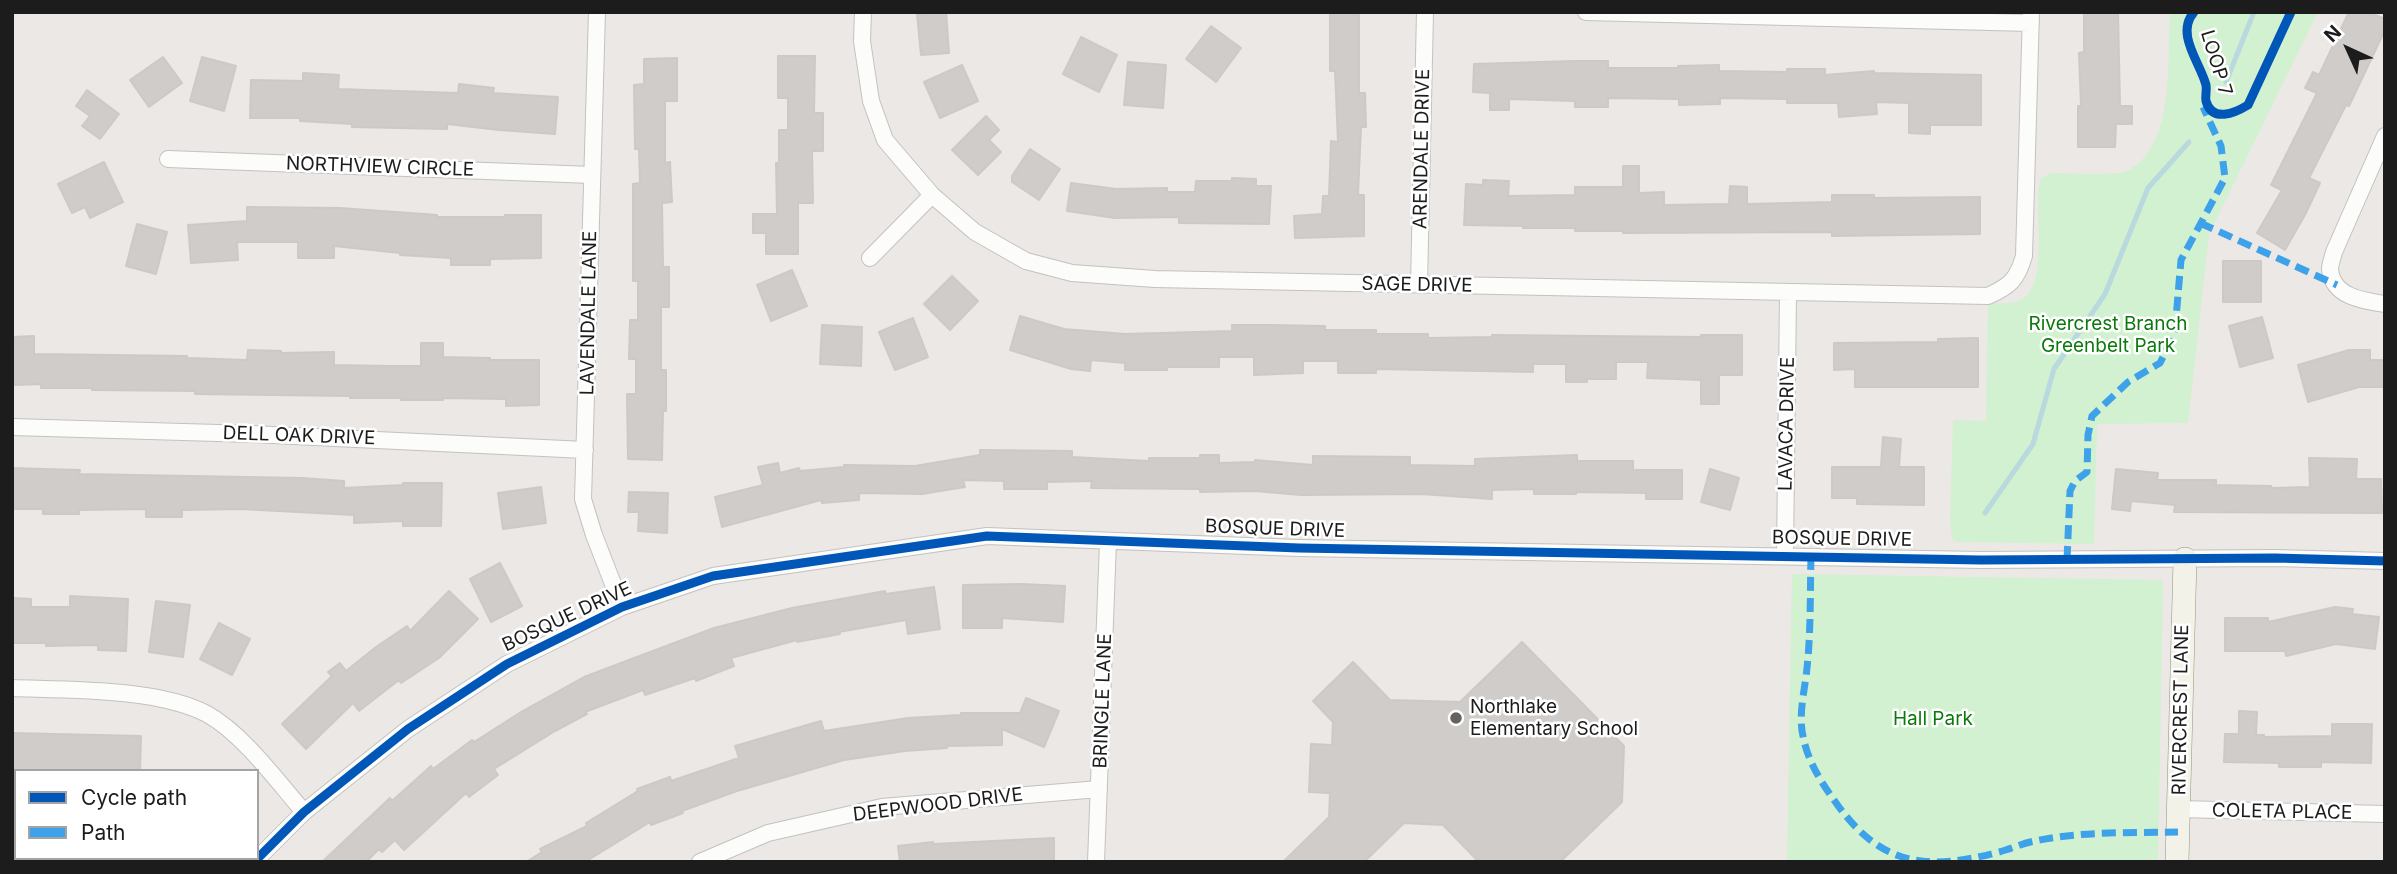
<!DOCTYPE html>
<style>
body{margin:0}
#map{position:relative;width:2397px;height:874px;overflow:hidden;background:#ebe8e5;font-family:Inter,sans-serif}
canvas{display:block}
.frame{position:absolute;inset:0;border:14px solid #1c1c1c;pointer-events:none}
.legend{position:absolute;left:14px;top:769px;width:245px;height:91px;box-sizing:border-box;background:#fff;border:2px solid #a4a4a4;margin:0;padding:9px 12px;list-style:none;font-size:21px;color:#1c1c1c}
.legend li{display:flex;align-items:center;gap:14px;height:35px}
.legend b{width:35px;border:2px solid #a4a4a4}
.north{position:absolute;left:2313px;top:14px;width:70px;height:70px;-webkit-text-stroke:5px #fff;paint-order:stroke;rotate:315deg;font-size:19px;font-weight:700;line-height:28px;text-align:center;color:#1c1c1c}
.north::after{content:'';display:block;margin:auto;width:24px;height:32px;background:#1c1c1c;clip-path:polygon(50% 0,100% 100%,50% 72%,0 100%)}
</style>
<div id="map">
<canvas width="2397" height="874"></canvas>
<div class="frame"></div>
<ul class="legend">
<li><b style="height:9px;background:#0057b8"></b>Cycle path</li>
<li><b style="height:9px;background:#3da2ea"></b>Path</li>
</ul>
<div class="north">N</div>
</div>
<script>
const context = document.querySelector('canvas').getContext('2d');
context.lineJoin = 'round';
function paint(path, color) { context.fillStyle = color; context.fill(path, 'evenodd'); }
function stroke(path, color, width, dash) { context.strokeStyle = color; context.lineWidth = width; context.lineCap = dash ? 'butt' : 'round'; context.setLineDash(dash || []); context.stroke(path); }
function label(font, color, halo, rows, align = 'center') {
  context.font = font + ' Inter,sans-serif'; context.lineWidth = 5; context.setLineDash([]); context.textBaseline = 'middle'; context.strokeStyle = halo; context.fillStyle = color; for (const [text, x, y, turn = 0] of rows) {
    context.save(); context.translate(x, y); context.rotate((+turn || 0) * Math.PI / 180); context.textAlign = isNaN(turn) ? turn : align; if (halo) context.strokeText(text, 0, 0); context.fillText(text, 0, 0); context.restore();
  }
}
paint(new Path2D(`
 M2170,12h148l-109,222 -21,189 -91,1 -3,120 -137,-2 -5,-4 -2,-19 3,-99 33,1 2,-118c9,0 19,1 28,-1 37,-9 15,-96 25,-124l10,-5c15,0 65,3 76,-2 49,-24 40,-112 43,-159z
 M1792,574l371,6 -5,282h-371z`), '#d2f1d0');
stroke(new Path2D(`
 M2226,82l28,-70
 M1985,513l48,-69 21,-75 51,-75 43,-106 41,-46`), '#b8d9de', 5);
const building = new Path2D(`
 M931,12h15l3,41 -28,2 -4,-41z
 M1330,12h29v81h6l1,34h-5l-3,68h6v41l-69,2 -1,-22 28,-2 1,-18h6l2,-55 7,1 -3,-71h-5z
 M2084,12h34l2,94h12v18h-16l-1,23h-37v-41h3l-2,-53 5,-1z
 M2349,12h19l17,7v11l-36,76 -3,-1 -37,73 11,5 -14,30 -21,37 -28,-17 25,-43 -11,-5 46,-92 -12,-5 8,-16 6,3z
 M1211,26l30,22 -25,34 -30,-23z
 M1081,37l36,18 -18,37 -36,-18z
 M778,56h37l-1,57h9v38h-11l1,52h-15v51h-32v-21h-13v-19h24l-1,-51h3v-33h9v-32h-10z
 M163,57l19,26 -33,24 -19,-27z
 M202,57l34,9 -12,45 -34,-10z
 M677,58v43h-12v62l5,-1 2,40 -10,1 1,64h6v40h-8v63h5v41h-3l-1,49 -34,-1 -1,-65h9v-35h-7l1,-39h8v-39h-5v-97l7,-1 -1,-34h-4l-1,-64 10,-1v-25z
 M1575,61h33v7h71l-1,-2 41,-1v6l68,1v-3h38v6l49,-4v2l107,2v50h-51v9l-21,-1v-30l-33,-1 1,12 -38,3 -1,-14h-51v-4l-67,-1v6l-41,1v-6l-71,-1v9h-33v-6l-66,-2v11h-19v-17l-17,-1 1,-28z
 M1128,62l38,3 -3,43 -39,-3z
 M962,65l16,36 -38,17 -16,-36z
 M303,73l36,2 -1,14 120,4 1,-9 35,4 -1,5 65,4 -3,37 -56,-4 -52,-6v5l-95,-2v-3l-52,-3v-3h-50l1,-38 52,1z
 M87,90l32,24 -19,25 -18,-13 8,-10 -14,-10z
 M986,116l13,14 -10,10 12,12 -23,23 -26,-25z
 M1030,149l30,20 -21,31 -27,-18v-6z
 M104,162l19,40 -33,16 -5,-11 -13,6 -14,-29z
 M1623,166h16v27l25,-1v13l65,-1 1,-18 17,1v17l85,-2v-7h42v3l106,-1v37l-148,2v-4l-209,1v-2h-48v-3h-52v-2l-59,-1 2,-41 17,1v-5l26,1 -1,15 67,-1v-8h48z
 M1232,178l24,1v7h15l-2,38 -90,-1v-6l-64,1 -48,-7 4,-28 45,6 51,-1v4h28l1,-11h36z
 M247,207l93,1 97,7v2h68v-2h36v43l-51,1v6h-39v-7l-51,-3v-2l-66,-7v12h-36v-16h-61l1,18 -47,3 -3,-38 59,-4z
 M137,224l30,8 -11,42 -30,-8z
 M2223,261h38v41h-38z
 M792,270l15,36 -36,15 -14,-36z
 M952,276l26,25 -28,29 -26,-26z
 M1020,316l44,13 61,5 107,-3v-6h40l53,1v4h51v4h52v4l64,-1v-2l209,2v-2h41v40h-23v29h-18v-24l-54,-2 1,-16h-32v17h-29v3h-21v-18h-33v8l-157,-3v4h-38v-12h-35v12l-49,2v-18h-35v10h-52v3h-42v-7l-34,-3 -1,11 -19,-2 -61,-19z
 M2262,317l11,41 -33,9 -11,-41z
 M913,318l15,39 -33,13 -16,-38z
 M822,325l40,2 -1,39 -41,-2z
 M34,336v18l153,2v2l60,2 1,-10 33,1v2l53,-1v13l57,1h30v-23h22v14l47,1v2h49v45l-33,1v-7l-63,-1v2h-42v-2h-51v-2l-155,-2v-3l-103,-1v-2h-51v-4l-29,1v-48z
 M1978,338v49h-123v-18l-21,1v-27l104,-1v-3z
 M2349,350h21v10h15v27h-26l-51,15 -10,-37z
 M1883,437l18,2 -2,28h25v38l-67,-1v-6h-25v-31h49z
 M980,450l92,1v6l77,4v-3h51v-3h19v8l36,-1v-2l58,5v-9l97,1v8l65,1v-7l102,-4v6h56v9h49v29h-36v-6l-70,-1v2h-42v-5l-42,1v9l-70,-5 -121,1 -47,-4 -54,1v-3l-109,-1 1,-7 -45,1v7h-43v-8l-41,-1 2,7 -43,7 -63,-1v7l-37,3 -1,-3 -99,27 -7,-30 48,-12 -5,-18 20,-4 2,10 19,-5 1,3 44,-4v-2l71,1 65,-11z
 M2309,458l48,1 -1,20h25l1,34 -208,-1 1,-7 -44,-4 -1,10 -18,-2 4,-40 42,4 -1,7h59v5l55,1v2l39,-1z
 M12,468l68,2 -1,4 223,4 42,3v7l59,-3v-2h39l-1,43h-38v-5l-49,2v-8l-114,-6 -58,1v7h-36v-8l-67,1v4h-36v-5h-31z
 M1710,469l29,9 -9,32 -29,-8z
 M541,487l5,36 -43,6 -5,-36z
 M629,492l39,1 -1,40 -29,-2 1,-19h-11z
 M500,563l22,43 -31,16 -21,-43z
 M1022,584l43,2 -2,36 -61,-4v10h-39v-43z
 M934,587l6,42 -32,5 -2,-14 -67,12 1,2 -43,8v-2l-66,18 3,8 -38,15 -1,-3 -50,17 -2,-5 -58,22 2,2 -32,17 -61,38 4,6 -29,22 -3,-4 -62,57 -9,-10 -13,12 -3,-3 -13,13h-44l68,-64 2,3 39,-35 2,3 39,-29 2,2 47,-30 63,-35 130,-49 78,-20 93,-17 1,3z
 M449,591l29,28 -39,39 -38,25 -2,-3 -40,31 -6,-8 -47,46 -24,-25 50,-48 -4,-4 12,-9 6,8 30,-24 31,-21 3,5z
 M70,596l58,3 -2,52 -28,-1v-5l-52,1v-3h-34v-45l19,1v8h39z
 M156,601l34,4 -7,52 -34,-5z
 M2335,607l18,2 -1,5 27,3 -4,32 -39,-5 -50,12 -1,-5h-60v-33h43v4z
 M219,623l31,16 -18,36 -32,-16z
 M1522,642l102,104 -2,56 -62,60h-81l-36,-37 -39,-2 -40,39h-81l46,-45 1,-24 -21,-1 2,-48 21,1 1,-23 -20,-21 40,-39 37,38 70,2z
 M1026,698l33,13 -15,36 -42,-18v16l-55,1v2l-42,3 -61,9 -107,31 -55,20 1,2 -32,12 -1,-3 -65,40h-59l16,-10 -2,-3 47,-23 -1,-3 52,-32 -1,-2 33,-12 1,4 68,-23 -4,-12 86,-25 3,10 84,-13 53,-3v-2h59z
 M2239,711l18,1 -1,23h8v2l68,-1v-12h40l-1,39 -50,-1v5h-42v-4l-55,-1 1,-28h14z
 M12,733l129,3 -1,35h-128z
 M1054,838v24h-154l-2,-16 35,-4v2z`);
paint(building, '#d0ccca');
stroke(building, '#cec9c6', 2);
const street = new Path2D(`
 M597,12l-14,487 11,36 28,72
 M863,12l-1,29 9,60 14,39 47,55 43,37 51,29 46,12 83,6 833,17c22,-10 29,-16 36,-40l7,-244
 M1586,12l445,11
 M2385,136l-51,116c-1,5 -4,12 -4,17 2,28 34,32 55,35
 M168,159l424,16
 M870,258l62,-63
 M1419,285l6,-273
 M12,427l240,7 333,16
 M1785,555l3,-262
 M12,688c56,2 146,0 195,26 36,20 70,67 97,98
 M2179,809l206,5
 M254,862l50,-50 104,-83 99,-65 115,-57 91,-31 274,-40 312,12 682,12 294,-2 110,3
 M700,862l68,-29 114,-26 217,-18
 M1096,862l12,-321`);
const secondary = new Path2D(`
 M2177,862l8,-303`);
stroke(street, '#c3c2c1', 18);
stroke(secondary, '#94937d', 24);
stroke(street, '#fcfcfb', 16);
stroke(secondary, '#f3f2e9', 23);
stroke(new Path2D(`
 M2200,223l137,62
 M1811,556c-1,37 0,75 -4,112 -2,21 -9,47 -4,68 5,27 20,49 36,71 45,61 91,63 160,45 12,-3 24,-9 36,-11 47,-10 96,-8 143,-9
 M2067,560l3,-69 5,-10 12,-9 1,-37 4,-19 36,-34 32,-19 8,-16 7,-17 6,-70 44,-82 -4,-32 -18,-39`), '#3da2ea', 7, [14, 7]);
stroke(new Path2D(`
 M2194,12c-19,22 6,50 12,73 1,5 -1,11 0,16 6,22 29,12 42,4l43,-93
 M254,862l50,-50 104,-83 99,-65 115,-57 91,-31 274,-40 312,12 682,12 294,-2 110,3`), '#0057b8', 9);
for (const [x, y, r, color] of [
 [1456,718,7,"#646362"]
]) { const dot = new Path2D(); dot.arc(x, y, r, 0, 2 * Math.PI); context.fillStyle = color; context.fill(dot); stroke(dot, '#fff', 2.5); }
label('19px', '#1c1c1c', '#fff', [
 ["LOOP 7",2216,63,73],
 ["ARENDALE DRIVE",1422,149,-89],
 ["NORTHVIEW CIRCLE",380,167,2],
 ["SAGE DRIVE",1417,285,1],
 ["LAVENDALE LANE",589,313,-89],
 ["LAVACA DRIVE",1787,424,-89],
 ["DELL OAK DRIVE",299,436,2],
 ["BOSQUE DRIVE",1275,529,2],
 ["BOSQUE DRIVE",1842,539,1],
 ["BOSQUE DRIVE",567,617,-25],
 ["BRINGLE LANE",1103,701,-88],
 ["RIVERCREST LANE",2181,710,-89],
 ["DEEPWOOD DRIVE",938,805,-7],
 ["COLETA PLACE",2282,812,1]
]);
label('19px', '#0c790d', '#fff', [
 ["Rivercrest Branch",2108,324],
 ["Greenbelt Park",2108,346],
 ["Hall Park",1933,719]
]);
label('19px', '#1c1c1c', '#fff', [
 ["Northlake",1470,707],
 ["Elementary School",1470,729]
], 'left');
</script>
